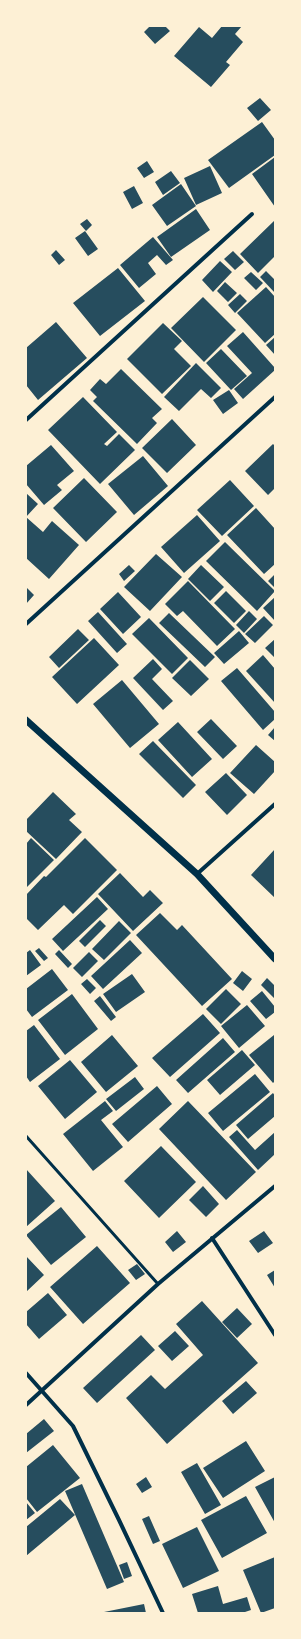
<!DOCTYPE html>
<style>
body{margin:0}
#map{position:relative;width:301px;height:1639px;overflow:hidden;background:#fdf0d5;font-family:"Alegreya Sans",sans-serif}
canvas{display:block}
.frame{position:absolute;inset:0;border:27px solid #fdf0d5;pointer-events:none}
</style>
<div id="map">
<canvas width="301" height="1639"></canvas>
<div class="frame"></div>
</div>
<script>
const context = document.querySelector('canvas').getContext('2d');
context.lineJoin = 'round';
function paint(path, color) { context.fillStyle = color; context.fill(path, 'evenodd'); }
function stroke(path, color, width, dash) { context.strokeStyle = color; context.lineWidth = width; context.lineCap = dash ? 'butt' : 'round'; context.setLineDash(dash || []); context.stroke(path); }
paint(new Path2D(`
 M150,26h15l5,5 -15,13 -11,-12z
 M222,26h20l-7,8 8,8 -17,20 4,3 -19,22 -37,-31 25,-29 13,11z
 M260,98l11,12 -13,11 -11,-13z
 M262,122l13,18v15l-46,33 -21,-28z
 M275,157v50l-23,-33z
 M147,161l7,11 -10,6 -7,-10z
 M210,166l12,27 -26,12 -12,-27z
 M171,171l9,12 -17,12 -8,-13z
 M181,184l15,22 -29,20 -15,-21z
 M134,186l9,17 -11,6 -9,-17z
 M196,209l14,21 -39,27 -14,-20z
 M87,219l5,6 -6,6 -6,-7z
 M275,220v36l-17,17 -18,-19z
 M85,231l13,18 -10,7 -13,-18z
 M153,237l20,23 -7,5 -9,-10 -9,8 8,11 -17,14 -19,-23z
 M56,250l9,10 -6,5 -8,-10z
 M233,251l11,11 -9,8 -11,-11z
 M220,261l12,11 -19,20 -11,-12z
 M118,268l27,33 -45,35 -27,-33z
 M266,271l9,9v13l-15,-16z
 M251,272l12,11 -7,7 -12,-12z
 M225,282l12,11 -9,9 -11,-11z
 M266,287l9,10v37l-10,9 -28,-30z
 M240,294l7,7 -12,12 -7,-8z
 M203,297l33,33 -32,32 -33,-34z
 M56,322l31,36 -49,42 -12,-15v-37z
 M163,323l19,18 -8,8 17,17 -29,28 -35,-35z
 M243,332l32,36v2l-32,29 -9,-10 18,-16 -25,-27z
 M275,337v18l-9,-10z
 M221,349l26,27 -16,14 -25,-27z
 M196,363l25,25 -10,10 -10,-9 -22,22 -15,-14z
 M121,369l41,40 -10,9 5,5 -20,21 -44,-43 4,-4 -7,-7 10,-11 6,5z
 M229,390l9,13 -15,11 -10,-14z
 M83,397l34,35 -13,12 3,2 12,-12 16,16 -35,34 -52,-54z
 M172,419l24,26 -29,28 -25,-25z
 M273,444l2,2v42l-7,7 -23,-24z
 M51,445l23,26 -17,14 5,5 -18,15 -18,-21v-18z
 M143,456l25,30 -34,29 -26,-31z
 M84,478l33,34 -31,30 -33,-34z
 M230,480l24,26 -32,30 -25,-26z
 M26,493l12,11 -12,13 17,15 9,-11 27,24 -30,34 -23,-21z
 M256,508l19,21v35l-11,10 -37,-39z
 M197,515l23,26 -36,32 -23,-26z
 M225,542l50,49 -18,20 -51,-50z
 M156,554l26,23 -32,34 -26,-24z
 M129,565l6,6 -11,10 -5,-7z
 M201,565l23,22 -14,14 -22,-22z
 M275,574v14l-7,-7z
 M188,581l47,48 -18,17 -34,-35 -6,5 -12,-12z
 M26,587l8,8 -8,9z
 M226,591l20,20 -12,12 -20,-20z
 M118,592l23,25 -18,17 -23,-25z
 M275,597v24l-12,-13z
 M249,611l8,8 -13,14 -8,-8z
 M98,612l29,32 -10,9 -29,-32z
 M169,613l46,44 -10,10 -46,-44z
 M264,616l9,9 -18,18 -10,-9z
 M149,618l39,40 -16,16 -40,-40z
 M78,629l11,11 -30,28 -10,-11z
 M239,631l10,12 -25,21 -10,-11z
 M94,638l25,27 -42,39 -25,-27z
 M275,639v19l-10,-10z
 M263,655l12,14v34l-29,-32z
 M153,659l9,10 -10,10 21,22 -10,9 -30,-32z
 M190,660l19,19 -18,17 -19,-18z
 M237,668l38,44v7l-12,11 -42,-49z
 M122,680l37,44 -29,24 -37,-44z
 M211,719l26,27 -14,13 -26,-27z
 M178,722l34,37 -20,18 -34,-37z
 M275,727v14l-7,-6z
 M153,741l43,44 -13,13 -44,-44z
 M256,745l19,17v9l-21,23 -24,-21z
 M226,773l21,22 -20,20 -22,-23z
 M53,792l23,22 -7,6 13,12 -26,27 -30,-28v-11z
 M31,838l23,22 -28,28v-44z
 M85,838l32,32 -44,44 -9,-9 -26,25 -12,-12v-23l18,-19 2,1z
 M275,849v49l-24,-23z
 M120,873l23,24 7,-7 13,13 -30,28 -35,-37z
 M97,897l11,12 -45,42 -11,-12z
 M160,913l17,17 5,-5 50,54 -30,27 -66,-71z
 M100,920l6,6 -21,21 -6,-6z
 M119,921l12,12 -27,27 -12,-11z
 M130,940l12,13 -39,36 -12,-13z
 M39,948l9,10 -4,3 -9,-10z
 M30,950l11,15 -15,11v-23z
 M59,950l13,14 -4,4 -13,-14z
 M89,952l9,9 -16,16 -9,-9z
 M52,969l16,21 -36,27 -6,-8v-20z
 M242,971l10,8 -9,12 -10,-8z
 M132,974l13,18 -29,20 -13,-18z
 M267,978l8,8v13l-14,-14z
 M87,979l9,9 -6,6 -9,-10z
 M226,989l15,15 -20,20 -15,-15z
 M262,991l13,16v5l-9,7 -16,-18z
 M72,994l26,35 -33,26 -27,-35z
 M100,996l16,21 -5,4 -17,-20z
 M247,1005l18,21 -26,22 -18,-22z
 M203,1014l17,19 -50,44 -18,-19z
 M34,1025l26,34 -30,23 -4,-6v-45z
 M112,1035l26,31 -32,26 -25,-30z
 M274,1035l1,46 -2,2 -24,-28z
 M223,1038l12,14 -47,41 -12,-13z
 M242,1050l13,15 -35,30 -13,-15z
 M70,1060l27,32 -32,27 -27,-33z
 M255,1074l15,18 -47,39 -15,-18z
 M135,1077l9,12 -28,22 -10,-12z
 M157,1086l15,18 -44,38 -16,-18z
 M273,1093l2,3v20l-27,23 -12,-14z
 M105,1101l8,10 -12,9 22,27 -30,24 -30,-37z
 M188,1101l68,71 -30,28 -67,-71z
 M237,1130l18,20 20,-18v22l-17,16 -29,-33z
 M161,1146l35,36 -37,36 -35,-37z
 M26,1169l29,32 -29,26z
 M203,1186l16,18 -13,13 -17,-17z
 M61,1207l25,30 -35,28 -25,-30z
 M177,1231l9,11 -13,10 -8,-10z
 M264,1231l9,12 -15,10 -9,-12z
 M97,1246l33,37 -47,41 -33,-37z
 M26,1256l18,19 -18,17z
 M137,1264l8,10 -9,6 -8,-10z
 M275,1270v18l-8,-13z
 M48,1293l19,22 -28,24 -13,-15v-12z
 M202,1301l56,62 -91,81 -41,-46 25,-23 14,14 38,-34 -27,-31z
 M237,1308l15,16 -15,14 -15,-16z
 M175,1331l14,15 -17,15 -14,-15z
 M141,1335l14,15 -58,53 -14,-15z
 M246,1381l11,12 -24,21 -11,-13z
 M44,1419l10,12 -28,22v-19z
 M246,1441l19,30 -42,27 -20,-30z
 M53,1445l27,33 -43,34 -11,-14v-31z
 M197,1463l24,42 -16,9 -24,-42z
 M146,1477l6,10 -10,6 -6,-9z
 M275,1477v46l-20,-36z
 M82,1484l42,98 -17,7 -42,-98z
 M246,1496l21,37 -45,25 -21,-38z
 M60,1499l15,16 -49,41v-29z
 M26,1502l9,11 -9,7z
 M149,1516l11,25 -7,3 -11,-25z
 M197,1527l22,44 -36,17 -21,-44z
 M275,1557v51l-14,5 -18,-43z
 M127,1562l5,14 -8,3 -5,-14z
 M218,1586l5,18 24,-7 4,13 -9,3h-44l-6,-19z
 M144,1604l2,9h-42v-1z`), '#264d5e');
stroke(new Path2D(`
 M26,1136l132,148`), '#003049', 3);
stroke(new Path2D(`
 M26,420l226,-206
 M26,624l249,-227
 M197,874l78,-70
 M212,1238l63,97
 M26,1373l47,53 46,94 44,93
 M26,1405l132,-121 117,-98`), '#003049', 4);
stroke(new Path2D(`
 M26,720l171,154 78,85`), '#003049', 7);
</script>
